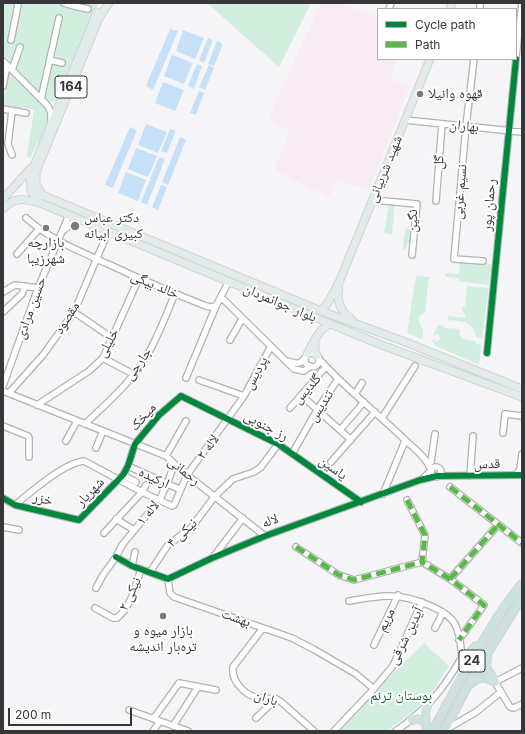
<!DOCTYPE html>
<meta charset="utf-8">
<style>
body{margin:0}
#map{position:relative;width:525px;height:734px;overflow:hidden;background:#f5f5f8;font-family:Inter,sans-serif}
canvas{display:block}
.frame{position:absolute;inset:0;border:4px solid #373638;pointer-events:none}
.legend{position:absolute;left:377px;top:8px;width:140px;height:52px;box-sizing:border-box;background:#fff;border:1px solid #afafaf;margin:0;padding:5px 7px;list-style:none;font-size:12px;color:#373638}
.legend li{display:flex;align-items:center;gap:8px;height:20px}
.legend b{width:20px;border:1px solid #afafaf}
.scale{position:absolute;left:8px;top:708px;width:124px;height:18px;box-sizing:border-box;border:2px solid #373638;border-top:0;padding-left:5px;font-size:12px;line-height:14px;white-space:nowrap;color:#373638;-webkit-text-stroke:3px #fff;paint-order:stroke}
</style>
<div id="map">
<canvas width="525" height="734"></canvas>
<div class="frame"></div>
<ul class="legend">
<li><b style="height:5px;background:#00873e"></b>Cycle path</li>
<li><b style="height:5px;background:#58b947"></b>Path</li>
</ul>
<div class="scale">200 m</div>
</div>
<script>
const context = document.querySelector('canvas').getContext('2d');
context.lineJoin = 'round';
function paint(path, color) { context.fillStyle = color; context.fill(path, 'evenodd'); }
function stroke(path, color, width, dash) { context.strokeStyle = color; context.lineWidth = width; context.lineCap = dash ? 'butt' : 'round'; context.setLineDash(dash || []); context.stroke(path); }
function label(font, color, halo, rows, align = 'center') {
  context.font = font + ' Inter,"Noto Naskh Arabic",sans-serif'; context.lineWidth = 4; context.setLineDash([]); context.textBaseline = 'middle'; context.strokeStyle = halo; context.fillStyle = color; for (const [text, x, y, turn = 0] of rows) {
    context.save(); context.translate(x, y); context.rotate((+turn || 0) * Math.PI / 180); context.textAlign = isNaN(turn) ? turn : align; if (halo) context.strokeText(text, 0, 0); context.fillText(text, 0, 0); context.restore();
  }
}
paint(new Path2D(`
 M321,3h17l40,14v42h20l-8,20 19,8 -40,103 -33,-10 -7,17 -55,-27 16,-39 -22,-12z`), '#f8ebf3');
paint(new Path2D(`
 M3,3h97l-5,7 -36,89 -8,3 -4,-1 -44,-47z
 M207,3h104l-32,64z
 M10,70l37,38c4,14 -2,23 -7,36l-2,-2 -8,16 -3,-2 7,-46 -12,-3v3l-19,-3 4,-36z
 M389,205h6l-3,29 -8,-1z
 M406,228h5l-1,15h-3l-1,7h-3l1,-8 -1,1z
 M460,262l32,2 -3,21 -31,-4v-3l-13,-1 1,-4 13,1z
 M416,276l13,1 -4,35 -6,5v5l4,8v7l-1,2 -15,-6z
 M467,286l22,2 -7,50 -6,-1c-3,-17 -14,-15 -28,-17v-4l18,2 -3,-7h-1v-4h3z
 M439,325l5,1 1,2 14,1 1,6 3,4 12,2 1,3 5,1 -2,20 -43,-19 -4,-5 2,-2 2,3 5,-3 -3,-5 -5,2 2,-6z
 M424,643l25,23 -16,25 -21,22 -26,18h-51z`), '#d1eede');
paint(new Path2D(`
 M170,29l8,2 -25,59 -7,-4z
 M183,30l21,8 -9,21 -19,-8z
 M208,38l5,2 -9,23 -5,-3z
 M217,41l6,3 -9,22 -6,-2z
 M172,55l21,8 -9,21 -20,-8z
 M197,64l5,2 -8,23 -6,-3z
 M209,65l5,3 -9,22 -6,-3z
 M163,82l21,8 -9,21 -20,-8z
 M199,91l5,2 -8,22 -6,-2z
 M146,124l21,8 -9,21 -20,-8z
 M130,127l7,3 -24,58 -8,-3z
 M170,129l6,2 -9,22 -6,-2z
 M180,137l6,3 -18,45 -6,-3z
 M136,148l21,8 -9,21 -20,-8z
 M159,157l6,2 -18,46 -6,-3 9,-22 3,1 -3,-2z
 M126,172l20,8 -8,21 -20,-8z
 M161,185l6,2 -9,23 -6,-3z`), '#c6e1f7');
const minor = new Path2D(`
 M64,3l10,3
 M75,3l-1,3 14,3
 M389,9l2,-6
 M480,9v-6
 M11,40l7,-35 -1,-2
 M516,57l6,-54
 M474,59l-8,67 -12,133 29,2
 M50,60l12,3
 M3,61l45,45 3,7v8
 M12,70l8,-23
 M3,86l4,-21
 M41,99l18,-81
 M3,109l23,4
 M405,120l117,12
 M12,155l-4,-11 4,-33
 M373,200l44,4 -5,51
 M436,201l6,-77
 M26,218c25,22 51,32 82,46 32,15 65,29 98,42l5,1 5,-1
 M64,230l10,-8 7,-2
 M17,254l22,-25
 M3,292l12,-7 23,3
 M221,297l73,72 10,2 6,-5
 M3,312l19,-18 3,-8
 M74,312l38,26
 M230,340l12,-21
 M487,353l29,-294
 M305 360a7 7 0 1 1 14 0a7 7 0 1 1-14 0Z
 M103,358l30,16
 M318,358c26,29 57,53 85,80 10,10 24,19 28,33l-9,8
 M287,361c8,2 12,5 18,-3
 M186,378l30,-72 13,-25
 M199,380l45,16
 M3,386l35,-98 31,-73
 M3,391l163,65 21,19 78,61
 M9,393l34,-38 31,-43 34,-80
 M355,394l7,-11
 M301,395l50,45
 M37,405l52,-34 14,-13 36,-80
 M290,408l33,-38
 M382,418l33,-52
 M85,424c23,-22 50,-45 65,-74 10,-18 17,-38 25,-56
 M3,426l25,10 1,2v19
 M340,430l24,-28
 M503,433l2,-19 17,2
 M66,441l11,-20
 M96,448l7,-17
 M292,454l25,-44 21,-31
 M166,456l20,-35
 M331,462l44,-50
 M431,462l4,-28
 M128,466l51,23
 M431 472a5 5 0 1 1 10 0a5 5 0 1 1-10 0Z
 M123,475l13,7
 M516,475l4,-6 2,-15
 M470,476l3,-40
 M450,487l72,56
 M383,494l22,-53
 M3,498l12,7 64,15 44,-45 5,-9 7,-22 24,-29 22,-19 97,48 83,58
 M407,500l18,35 -3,27 28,17 34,26 -25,35
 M15,505c17,-14 49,-42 69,-44l58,31 30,14
 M174,505l13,-30 57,-79 26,-48
 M116,519l18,11
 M3,527l16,3
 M104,533l38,-41 4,-7
 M296,547l43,28 15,5 68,-18
 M214,556l29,-38
 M116,557l16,9 36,13 44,-21 53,-22 155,-56 17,-4 85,-1
 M132,566l3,-14
 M150,572l18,-27 23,-17 24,-32 18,-17 21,-7 7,-5 17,-23
 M168,579l2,14 4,4 118,41 23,12 41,24 18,15
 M450,579l48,-54
 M96,588l7,-13 13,-18 6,-12 38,-46 7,-15 7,-19
 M349,601c34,-6 49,-9 82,5 9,4 19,9 24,18 5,9 6,23 7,33 -19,33 -35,52 -66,74
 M95,608l18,10h4c14,-11 19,-33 24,-49
 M263,628l-30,39c-2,14 12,29 26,31 8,1 14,-1 21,3l34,30
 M435,628l8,-16
 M374,645l24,-50
 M522,668l-27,14 15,25 4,1 8,-4
 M129,710l59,21
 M154,718l25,-35 37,7
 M256,718l20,-19
 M173,726l25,-39
 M445,730l31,-18 25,-20
 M153,731l7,-10
 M334,731l37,-39 22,-26 29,-64`);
const major = new Path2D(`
 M109,3l-10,15 -63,154v12l6,11 279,116 82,30 119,48
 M450,9l2,-6
 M3,199l28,-31
 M40,203l-9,-12 -1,-15 67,-164
 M3,209c12,-13 21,-10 37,-6l339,141 143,53
 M339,288c-3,14 2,24 13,32
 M321,311l7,-8 12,-23 90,-221
 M315,341v10l2,5
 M307,354c7,-12 11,-25 24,-30`);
const highway = new Path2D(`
 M487,656l-1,11 9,15
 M462,657l9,-5 5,-6
 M470,684c9,-8 15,-8 25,-2
 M412,720l5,-2 9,4 1,9
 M426,722l-1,-10 2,-6
 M433,731c14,-28 29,-54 45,-81 13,-23 27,-46 44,-66
 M444,731l23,-44 55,-90`);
stroke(minor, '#b2b2b4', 8);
stroke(major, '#d3d3d5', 9);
stroke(highway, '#d3d3d5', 10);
stroke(minor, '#fefefe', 5.5);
stroke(major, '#e1ecea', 7);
stroke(highway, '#cde1de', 8);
stroke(new Path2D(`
 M450,487l72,56
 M407,500l18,35 -3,27 28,17 34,26 -25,35
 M296,547l43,28 15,5 68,-18
 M450,579l48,-54`), '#58b947', 5, [10, 5]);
stroke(new Path2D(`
 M487,353l29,-294
 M3,498l12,7 64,15 44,-45 5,-9 7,-22 24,-29 22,-19 97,48 83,58
 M116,557l16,9 36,13 44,-21 53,-22 155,-56 17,-4 85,-1`), '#00873e', 6);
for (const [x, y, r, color] of [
 [420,94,4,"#7a797b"],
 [75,226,5,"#7a797b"],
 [46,228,4,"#7a797b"],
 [163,616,4,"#7a797b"]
]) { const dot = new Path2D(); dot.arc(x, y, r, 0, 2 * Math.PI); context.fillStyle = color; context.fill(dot); stroke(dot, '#fff', 1.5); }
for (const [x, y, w] of [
 [71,87,32],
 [472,661,26]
]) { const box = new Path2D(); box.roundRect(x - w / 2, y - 11, w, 22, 3); context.fillStyle = '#fff'; context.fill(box); stroke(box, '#373638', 1); }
label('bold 13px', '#373638', null, [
 ["164",71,87],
 ["24",472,661]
]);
label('14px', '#373638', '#fff', [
 ["قهوه وانیلا",428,94],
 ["دکتر عباس",84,218],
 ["کبیری ابیانه",84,234],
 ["بازارچه",46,243,"center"],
 ["شهرزیبا",46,259,"center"],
 ["بازار میوه و",163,631,"center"],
 ["تره‌بار اندیشه",163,647,"center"]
], 'left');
label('14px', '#373638', '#fff', [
 ["بهاران",464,126,6],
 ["گل",439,162,-85],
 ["شهید شربیانی",385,169,-68],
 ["نسیم غربی",460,192,-85],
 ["رحمان پور",489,205,-85],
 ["نگین",413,221,-90],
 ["خالد بیگی",155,285,23],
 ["بلوار جوانمردان",280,303,23],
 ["حسین مرادی",31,308,-70],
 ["مقصود",67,318,-58],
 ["خلیلی",108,343,-62],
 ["جارچی",138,364,-54],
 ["پردیس",256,373,-62],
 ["گلدیس",307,389,-48],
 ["تندیس",321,406,-57],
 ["میخک",143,417,-48],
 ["رز جنوبی",266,426,28],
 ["لاله ۲",208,447,-53],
 ["قدس",487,464,-1],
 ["یاسین",333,468,35],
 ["رحمانی",184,471,39],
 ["ارکیده",154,478,25],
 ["شهریار",90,492,-46],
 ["خزر",43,499,14],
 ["لاله ۱",148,513,-51],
 ["لاله",270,521,-20],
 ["نیکی ۴",182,533,-43],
 ["نیکی ۲",130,594,-65],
 ["بهشت",236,618,19],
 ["مریم",386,620,-64],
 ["آیدین شرقی",406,636,-64],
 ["باران",266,698,18]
]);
label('14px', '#1b5b3b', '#fff', [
 ["بوستان ترنم",401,696]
]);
</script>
